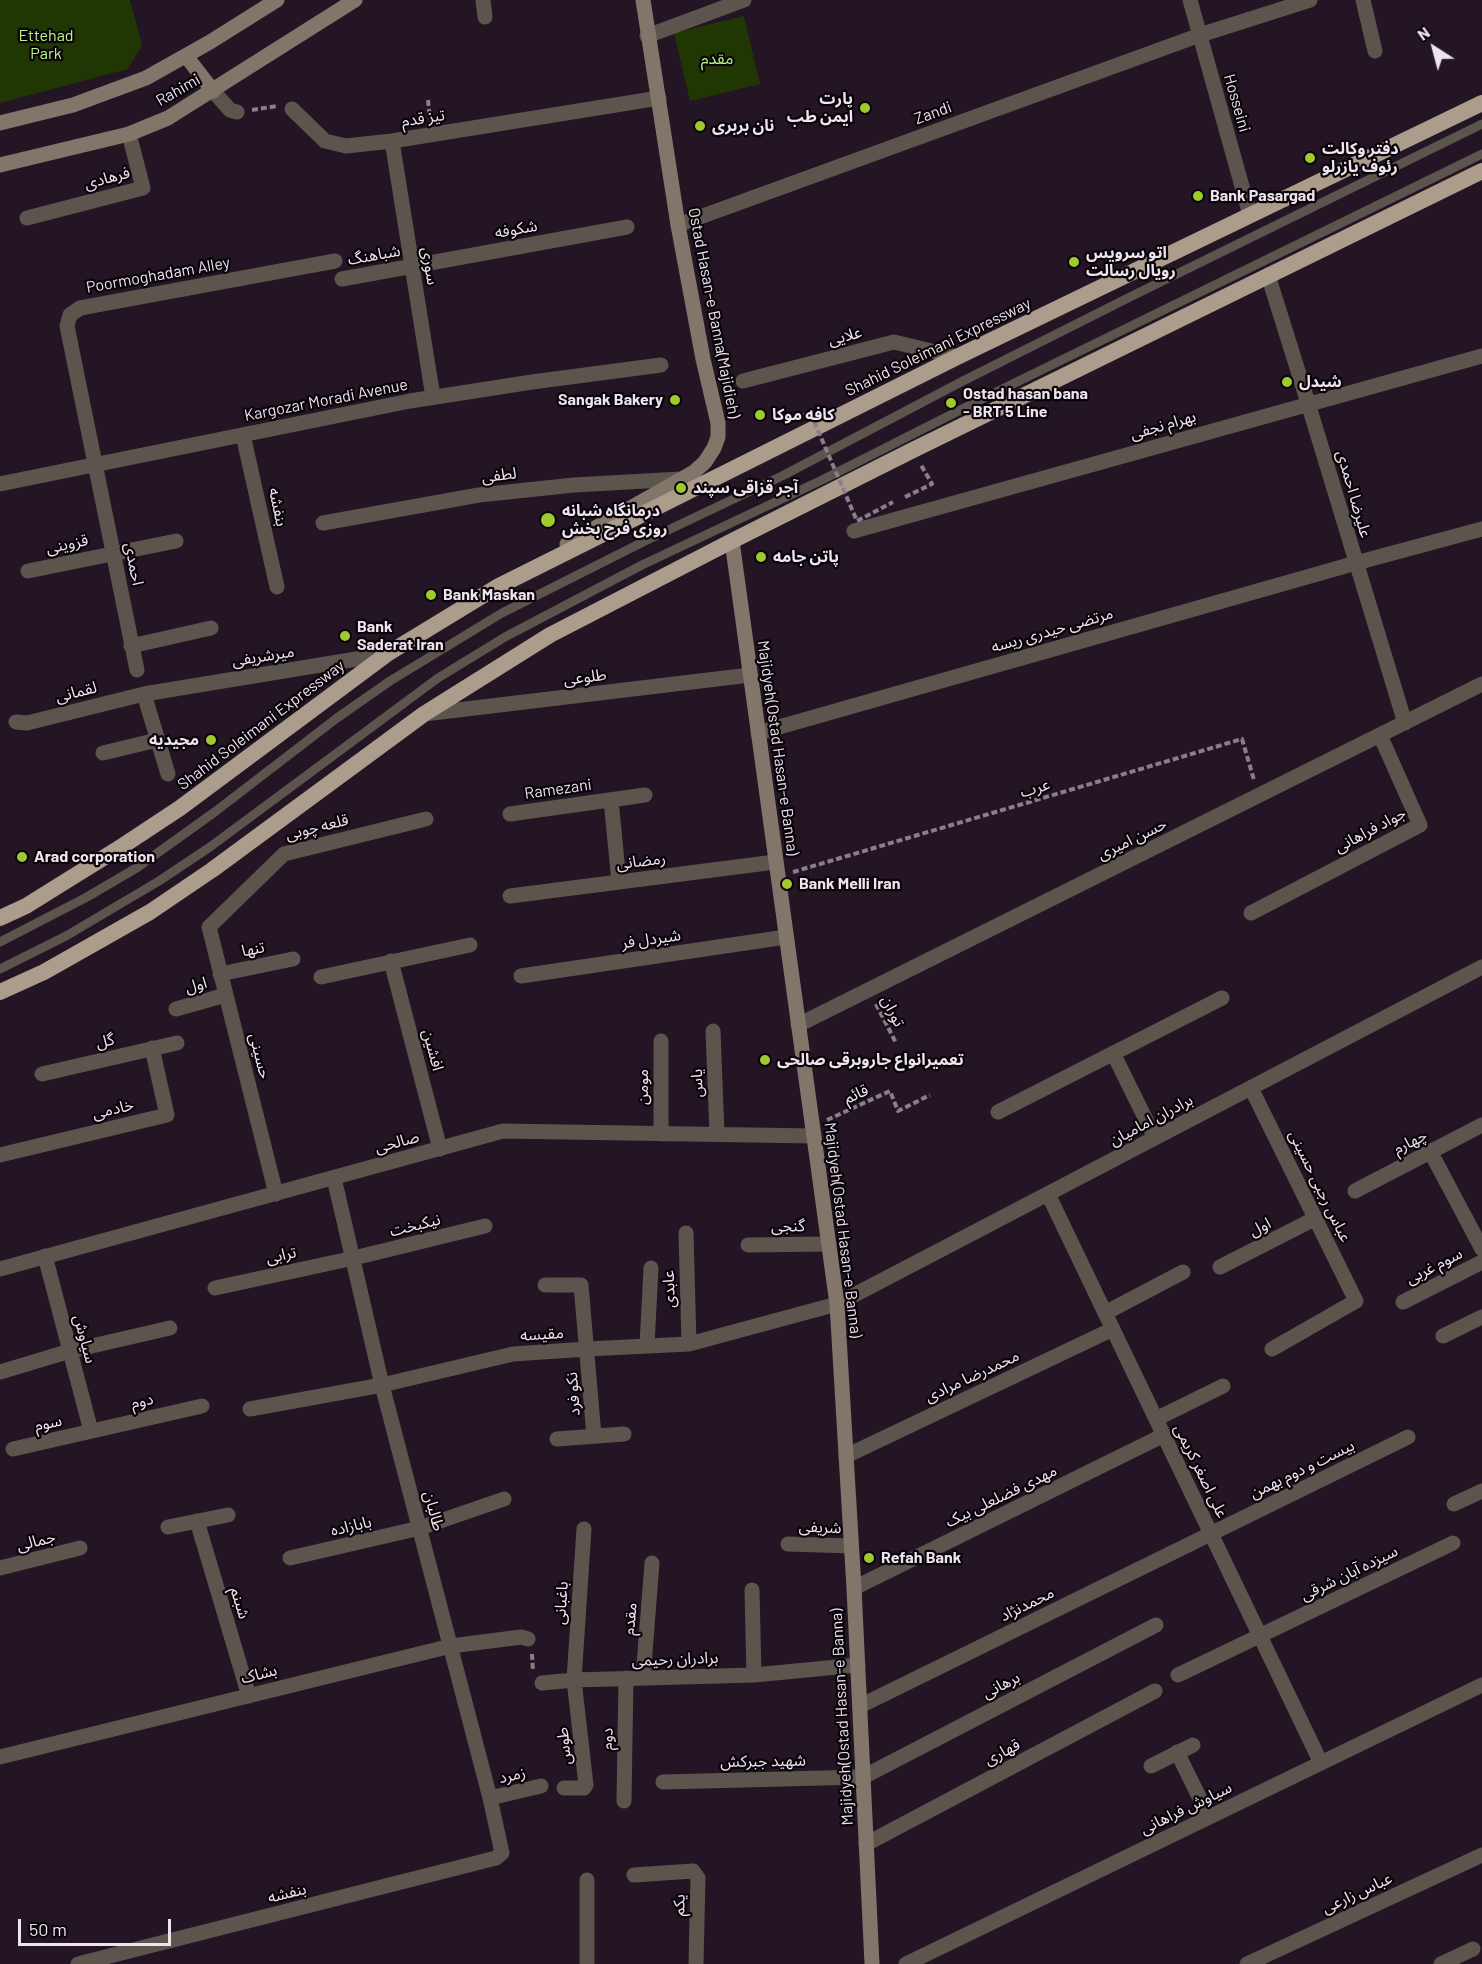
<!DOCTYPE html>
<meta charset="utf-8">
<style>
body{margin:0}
#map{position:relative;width:1482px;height:1964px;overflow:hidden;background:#231523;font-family:Barlow,sans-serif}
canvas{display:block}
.north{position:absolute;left:1404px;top:18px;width:60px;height:60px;-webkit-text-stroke:4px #090409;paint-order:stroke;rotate:324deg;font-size:16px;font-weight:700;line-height:24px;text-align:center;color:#ede4ed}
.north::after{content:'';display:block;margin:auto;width:21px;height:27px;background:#ede4ed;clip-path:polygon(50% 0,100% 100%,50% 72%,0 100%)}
.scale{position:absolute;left:18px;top:1919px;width:153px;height:27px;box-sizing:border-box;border:3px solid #ede4ed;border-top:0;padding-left:8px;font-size:18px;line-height:21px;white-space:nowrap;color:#ede4ed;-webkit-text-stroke:4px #090409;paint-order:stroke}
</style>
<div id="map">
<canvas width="1482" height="1964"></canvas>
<div class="north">N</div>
<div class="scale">50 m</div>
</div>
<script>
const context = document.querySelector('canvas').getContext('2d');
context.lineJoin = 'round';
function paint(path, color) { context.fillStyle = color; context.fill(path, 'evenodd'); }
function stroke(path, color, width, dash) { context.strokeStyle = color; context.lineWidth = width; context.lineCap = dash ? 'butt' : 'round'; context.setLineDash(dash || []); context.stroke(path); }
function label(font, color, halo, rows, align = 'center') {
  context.font = font + ' Barlow,"Noto Sans Arabic",sans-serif'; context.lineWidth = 4.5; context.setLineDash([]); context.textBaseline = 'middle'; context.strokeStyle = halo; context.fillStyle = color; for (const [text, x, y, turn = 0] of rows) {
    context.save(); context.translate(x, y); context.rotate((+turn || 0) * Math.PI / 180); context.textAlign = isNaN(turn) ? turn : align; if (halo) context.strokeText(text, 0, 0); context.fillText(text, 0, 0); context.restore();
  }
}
paint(new Path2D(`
 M0,0h130l12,45 -14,24 -128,34z
 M744,16l16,68 -70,17 -16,-68z`), '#203704');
stroke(new Path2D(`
 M428,100l2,19
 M252,110l25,-4
 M905,497l27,-13 -11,-19
 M793,872l449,-133 12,41
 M876,1004l20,39
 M827,1120l63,-29 8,20 32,-16
 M532,1654l1,17`), '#897e89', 4, [6, 3]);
stroke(new Path2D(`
 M0,942l87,-45 51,-30 78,-56 121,-93 53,-37 112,-68 141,-71 139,-66 179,-94 169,-85 352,-173
 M0,969l66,-33 93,-55 51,-34 228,-169 67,-41 137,-72 180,-85 154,-78 506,-248`), '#5c554e', 9);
stroke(new Path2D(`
 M483,0l2,17
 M1190,0l60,215
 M1363,0l12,51
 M647,36l97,-36
 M213,91l17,19 7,2
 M292,109l33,32 21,5 46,-5 267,-43
 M392,141l41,256
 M27,218l116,-30 -14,-54
 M678,225l522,-190 110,-35
 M1268,275l40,128 97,320
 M342,279l285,-52
 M743,381l151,-39 63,15
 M243,435l34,152
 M0,484l410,-83 122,-19 129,-17
 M323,523l156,-28 95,-10 107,-6
 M854,531l628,-175
 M28,571l148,-30
 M131,646l80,-18
 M137,670l-70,-344 3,-11 10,-7 255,-47
 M144,694l24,80
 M424,714l326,-39
 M16,722l11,1 117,-29 243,-40
 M758,733l598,-170 126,-34
 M103,753l54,-13
 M611,800l8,82
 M510,814l135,-19
 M510,896l265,-34
 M1251,913l169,-88 -40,-90
 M391,961l49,188
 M220,974l73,-15
 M521,976l265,-39
 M321,977l149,-32
 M176,1009l50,-14
 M798,1025l684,-341
 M713,1031l4,103
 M661,1041v93
 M1113,1053l42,85
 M42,1074l135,-31
 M1251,1088l105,213 -84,48
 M998,1112l224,-114
 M1430,1151l52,98
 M0,1155l167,-40 -15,-67
 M1355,1191l127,-66
 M276,1194l-67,-267 75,-73 142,-35
 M1048,1194l273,569
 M686,1233l3,111
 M748,1245l81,-1
 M45,1256l46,175
 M1220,1267l96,-49
 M0,1269l503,-138 311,5
 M545,1285h36l13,151
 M215,1288l139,-30 131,-32
 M1403,1302l79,-40
 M1105,1313l78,-41
 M1443,1336l39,-19
 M647,1346l4,-78
 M0,1372l70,-21 100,-23
 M250,1409l132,-24 131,-31 74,-5 102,-5 148,-40 645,-337
 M1156,1419l67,-33
 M557,1439l67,-5
 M13,1449l189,-43
 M846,1456l267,-127
 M1454,1504l28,-13
 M197,1521l52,175
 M168,1527l60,-12
 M788,1544l63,2
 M290,1558l130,-30 84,-29
 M0,1568l80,-20
 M854,1588l310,-153
 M752,1590l2,85
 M1178,1675l275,-132
 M643,1678l9,-115
 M542,1683l32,-3 180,-5 104,-10
 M860,1706l548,-269
 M1177,1752l32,65
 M0,1757l451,-111 70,-9 7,2
 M1151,1766l42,-21
 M663,1782l200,-5 293,-152
 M564,1788h20l2,-3 -12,-105 10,-151
 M490,1798l51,-12
 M624,1801l2,-123
 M866,1844l289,-153
 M634,1875l59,-4 5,7 -2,86
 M587,1880v84
 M78,1964l418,-106 6,-5 -12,-55 -108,-413 -48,-207
 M906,1964l576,-279
 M1247,1964l235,-109
 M1441,1964l32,-15`), '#5c554e', 15);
stroke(new Path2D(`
 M186,56l27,35
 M0,123l73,-18 73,-27 64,-36 67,-42
 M0,165l129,-31 39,-16 187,-118
 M732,541l105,763 17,284 18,376
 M567,544l127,-72 11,-10 9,-14 4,-11v-14l-15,-64 -25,-134 -35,-225`), '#82766b', 15);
stroke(new Path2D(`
 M0,918l26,-12 98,-61 56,-37 207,-154 110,-67 460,-230 525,-254
 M0,992l44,-20 106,-60 62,-42 212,-156 126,-79 182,-94 181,-91 569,-279`), '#ac9c8c', 16);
stroke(new Path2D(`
 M796,420l14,-8 47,109 36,-19`), '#897e89', 4, [6, 3]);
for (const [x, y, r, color] of [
 [865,108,6,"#9eca2e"],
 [700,126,6,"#9eca2e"],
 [1310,158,6,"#9eca2e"],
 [1198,196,6,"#9eca2e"],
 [1074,262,6,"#9eca2e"],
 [1287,382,6,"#9eca2e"],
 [675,400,6,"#9eca2e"],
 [951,403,6,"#9eca2e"],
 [760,415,6,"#9eca2e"],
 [681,488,6,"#9eca2e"],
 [548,520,8,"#9eca2e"],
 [761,557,6,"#9eca2e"],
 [431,595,6,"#9eca2e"],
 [345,636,6,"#9eca2e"],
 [211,740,6,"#9eca2e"],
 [22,857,6,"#9eca2e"],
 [787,884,6,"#9eca2e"],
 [765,1060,6,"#9eca2e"],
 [869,1558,6,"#9eca2e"]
]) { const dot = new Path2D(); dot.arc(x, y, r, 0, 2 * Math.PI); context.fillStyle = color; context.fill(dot); stroke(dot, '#090409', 2); }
label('16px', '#bcf58a', '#090409', [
 ["Ettehad",46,36],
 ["Park",46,54],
 ["مقدم",717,59]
]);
label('16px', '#ede4ed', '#090409', [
 ["Rahimi",178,90,-30],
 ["Hosseini",1237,103,74],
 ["Zandi",933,113,-20],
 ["تیز قدم",423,118,-9],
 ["فرهادی",107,178,-15],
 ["شکوفه",516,229,-10],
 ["شباهنگ",374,255,-10],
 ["سوری",430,266,81],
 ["Poormoghadam Alley",158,275,-10],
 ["Ostad Hasan-e Banna(Majidieh)",714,313,79],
 ["علایی",845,336,-15],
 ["Shahid Soleimani Expressway",938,347,-26],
 ["Kargozar Moradi Avenue",326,400,-11],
 ["بهرام نجفی",1163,425,-16],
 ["لطفی",499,475,-7],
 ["علیرضا احمدی",1354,494,74],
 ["بنفشه",278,507,78],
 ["قزوینی",67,544,-12],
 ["احمدی",134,564,79],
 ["مرتضی حیدری ریسه",1052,630,-16],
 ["میرشریفی",263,656,-9],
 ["طلوعی",585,677,-7],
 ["لقمانی",76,692,-14],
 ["Shahid Soleimani Expressway",261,725,-37],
 ["Majidyeh(Ostad Hasan-e Banna)",778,748,82],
 ["عرب",1035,788,-17],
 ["Ramezani",558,789,-8],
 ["قلعه چوبی",317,827,-14],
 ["جواد فراهانی",1370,830,-28],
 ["حسن امیری",1132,839,-26],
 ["رمضانی",641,861,-7],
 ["شیردل فر",651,939,-8],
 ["تنها",253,949,-12],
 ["اول",196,985,-15],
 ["توران",893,1011,63],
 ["گل",105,1041,-13],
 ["افشین",433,1050,75],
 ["حسینی",260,1056,76],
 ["یاس",697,1083,-92],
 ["مومن",643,1087,-90],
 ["قائم",856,1094,-24],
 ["خادمی",113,1109,-13],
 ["برادران امامیان",1151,1120,-28],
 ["صالحی",397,1142,-15],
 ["چهارم",1410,1142,-27],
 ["عباس رجبی حسینی",1320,1186,64],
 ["نیکبخت",415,1225,-14],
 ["گنجی",788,1226,-1],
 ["اول",1260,1227,-27],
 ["Majidyeh(Ostad Hasan-e Banna)",843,1230,83],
 ["ترابی",281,1255,-12],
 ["سوم غربی",1434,1266,-27],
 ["عابدی",669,1289,-92],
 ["مقیسه",542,1334,-4],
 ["سیاوش",85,1339,75],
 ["محمدرضا مرادی",972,1376,-25],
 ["نکو فرد",573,1394,-94],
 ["دوم",142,1401,-13],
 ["سوم",48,1423,-13],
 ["بیست و دوم بهمن",1302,1469,-26],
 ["علی اصغر کریمی",1201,1471,64],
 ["مهدی فضلعلی بیک",1001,1496,-26],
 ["طالبان",434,1511,75],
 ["بابازاده",351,1526,-13],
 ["شریفی",820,1527,2],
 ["جمالی",36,1541,-14],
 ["سیزده آبان شرقی",1349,1573,-26],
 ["شبنم",240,1603,73],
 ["باغبانی",561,1603,-86],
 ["محمدنژاد",1027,1604,-26],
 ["مقدم",630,1619,-85],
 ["برادران رحیمی",675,1659,-2],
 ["بشاک",259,1674,-14],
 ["برهانی",1001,1685,-27],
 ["Majidyeh(Ostad Hasan-e Banna)",842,1717,-93],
 ["دوم",607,1739,-89],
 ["طوس",564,1746,-96],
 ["قهاری",1002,1752,-28],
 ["شهید جبرکش",763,1761,-1],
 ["زمرد",512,1775,-13],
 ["سیاوش فراهانی",1186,1808,-26],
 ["بنفشه",287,1893,-14],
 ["عباس زارعی",1357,1893,-25],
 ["یکم",679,1905,-88]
]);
label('bold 16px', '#ede4ed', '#090409', [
 ["پارت",853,99,"right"],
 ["ایمن طب",853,117,"right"],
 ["نان بربری",712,126],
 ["دفتر وکالت",1322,149],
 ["رئوف یازرلو",1322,167],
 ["Bank Pasargad",1210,196],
 ["اتو سرویس",1086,253],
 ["رویال رسالت",1086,271],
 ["شیدل",1299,382],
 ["Ostad hasan bana",963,394],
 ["- BRT 5 Line",963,412],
 ["Sangak Bakery",663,400,"right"],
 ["کافه موکا",772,415],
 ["آجر قزاقی سپند",693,488],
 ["درمانگاه شبانه",562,511],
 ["روزی فرح بخش",562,529],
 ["پاتن جامه",773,557],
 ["Bank Maskan",443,595],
 ["Bank",357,627],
 ["Saderat Iran",357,645],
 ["مجیدیه",199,740,"right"],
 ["Arad corporation",34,857],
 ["Bank Melli Iran",799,884],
 ["تعمیرانواع جاروبرقی صالحی",777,1060],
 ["Refah Bank",881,1558]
], 'left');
</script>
